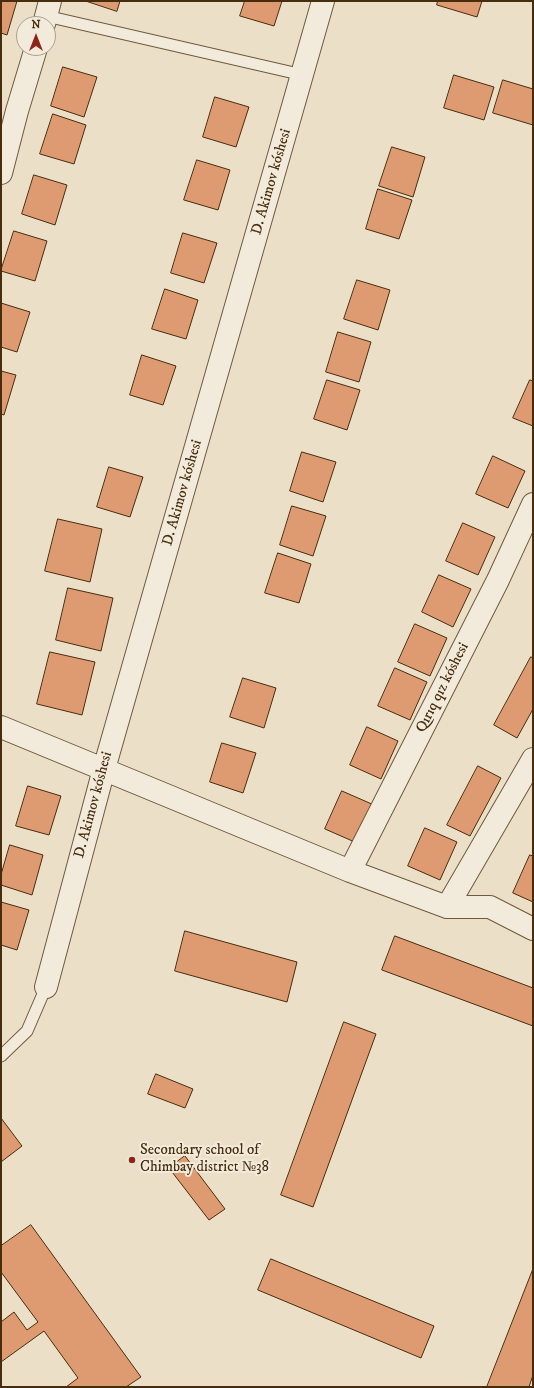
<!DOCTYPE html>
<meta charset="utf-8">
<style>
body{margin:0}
#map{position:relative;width:534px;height:1388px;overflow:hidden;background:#ebe0c7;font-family:"IM FELL DW Pica",serif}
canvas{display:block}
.frame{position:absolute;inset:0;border:2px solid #472c0e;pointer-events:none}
.north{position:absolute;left:16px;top:16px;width:40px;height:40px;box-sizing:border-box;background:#f2ebdb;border:1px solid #ae9f89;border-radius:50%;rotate:0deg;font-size:11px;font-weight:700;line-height:16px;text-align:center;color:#472c0e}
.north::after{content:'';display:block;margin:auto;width:14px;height:18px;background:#8f2418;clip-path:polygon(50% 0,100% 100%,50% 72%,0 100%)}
</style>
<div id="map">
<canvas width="534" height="1388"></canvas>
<div class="frame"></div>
<div class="north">N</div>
</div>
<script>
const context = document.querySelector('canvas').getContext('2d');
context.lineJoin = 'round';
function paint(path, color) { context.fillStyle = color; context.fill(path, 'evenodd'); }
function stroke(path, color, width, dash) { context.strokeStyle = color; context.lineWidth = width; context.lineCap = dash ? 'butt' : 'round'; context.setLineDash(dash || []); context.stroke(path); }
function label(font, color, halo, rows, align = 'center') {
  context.font = font + ' "IM FELL DW Pica",serif'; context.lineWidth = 4; context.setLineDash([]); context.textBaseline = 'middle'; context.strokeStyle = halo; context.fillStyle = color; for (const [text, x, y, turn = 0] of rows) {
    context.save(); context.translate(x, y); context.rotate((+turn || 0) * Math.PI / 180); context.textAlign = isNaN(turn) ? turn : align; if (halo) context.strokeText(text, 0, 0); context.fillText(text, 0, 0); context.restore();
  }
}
const building = new Path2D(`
 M1,1h16l-10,34 -6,-2z
 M86,1h34l-3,10z
 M245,1h37l-8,25 -34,-10z
 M438,1h44l-5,16 -40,-12z
 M63,67l34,10 -13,40 -33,-11z
 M454,75l40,12 -10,33 -40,-12z
 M503,80l30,9v36l-40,-12z
 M215,97l34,10 -13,40 -33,-10z
 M53,114l33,11 -12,39 -34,-10z
 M392,147l33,10 -12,40 -34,-11z
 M197,160l33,10 -12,40 -34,-10z
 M34,175l33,10 -12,40 -33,-11z
 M378,189l34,11 -13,39 -33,-10z
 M14,231l33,10 -12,40 -34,-10z
 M183,233l34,10 -13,40 -33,-10z
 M357,280l33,10 -12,40 -34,-11z
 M165,289l33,11 -12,39 -34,-10z
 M1,303l29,9 -13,40 -16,-5z
 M338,332l33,10 -12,40 -33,-10z
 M142,355l34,11 -13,39 -33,-10z
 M1,371l15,4 -12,40 -3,-1z
 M327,380l33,10 -13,40 -33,-11z
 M530,380l3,1v45l-20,-8z
 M302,452l34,10 -13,40 -33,-11z
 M493,456l32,15 -17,37 -32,-14z
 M109,467l34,10 -13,40 -33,-10z
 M292,506l34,10 -13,40 -33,-11z
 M58,519l44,10 -12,53 -45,-11z
 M463,523l32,14 -17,38 -32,-14z
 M278,553l33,11 -12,39 -34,-10z
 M439,575l32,14 -18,38 -31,-15z
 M68,588l45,10 -12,53 -45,-11z
 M415,624l32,14 -17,38 -32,-14z
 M50,652l45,10 -13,53 -45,-11z
 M531,657l2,1v51l-16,29 -23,-13z
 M395,668l32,14 -17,38 -32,-14z
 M243,678l33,10 -12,40 -34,-11z
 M367,727l31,14 -17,38 -31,-14z
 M222,743l34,10 -13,40 -33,-11z
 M478,766l23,12 -31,58 -23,-11z
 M28,786l33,10 -12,39 -33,-9z
 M342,791l32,14 -17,38 -32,-14z
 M425,828l32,14 -17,38 -32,-14z
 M10,845l33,10 -11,40 -31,-10v-10z
 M530,855l3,1v46l-20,-9z
 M1,902l28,8 -12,40 -16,-5z
 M185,931l112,31 -10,40 -112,-31z
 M395,936l138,52v38l-151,-56z
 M344,1022l32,12 -63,173 -32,-12z
 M156,1074l37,15 -8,19 -37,-14z
 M1,1118l21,28 -21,16z
 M185,1156l40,53 -16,11 -40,-52z
 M31,1225l110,152 -15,10h-60l12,-9 -34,-47 -43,31v-40l13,-10 13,18 11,-8 -37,-50v-26z
 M271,1259l163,67 -13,32 -163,-68z
 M533,1269v106l-4,12h-42z`);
paint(building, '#de9a71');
stroke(building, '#472c0e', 1);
const service = new Path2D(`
 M46,16l257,59
 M1,1056l26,-25 19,-44`);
const minor = new Path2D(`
 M44,24l6,-23
 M1,173l16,-62 19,-63
 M1,727l349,144 97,36h43l43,22
 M350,871l148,-291 35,-76
 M447,907l86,-148
 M46,987l58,-218 219,-768`);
stroke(service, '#70593c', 13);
stroke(minor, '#70593c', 24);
stroke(service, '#f2ebdb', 11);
stroke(minor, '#f2ebdb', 22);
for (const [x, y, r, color] of [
 [132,1160,4,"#8f2418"]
]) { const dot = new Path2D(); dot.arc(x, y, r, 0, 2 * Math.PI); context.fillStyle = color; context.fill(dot); stroke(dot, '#f2ebdb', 1.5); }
label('15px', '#472c0e', '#f2ebdb', [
 ["D. Akimov kóshesi",272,182,-74],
 ["D. Akimov kóshesi",183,493,-74],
 ["Qırıq qız kóshesi",443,688,-63],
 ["D. Akimov kóshesi",94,805,-75]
]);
label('15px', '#472c0e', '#f2ebdb', [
 ["Secondary school of",140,1151],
 ["Chimbay district №38",140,1168]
], 'left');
</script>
